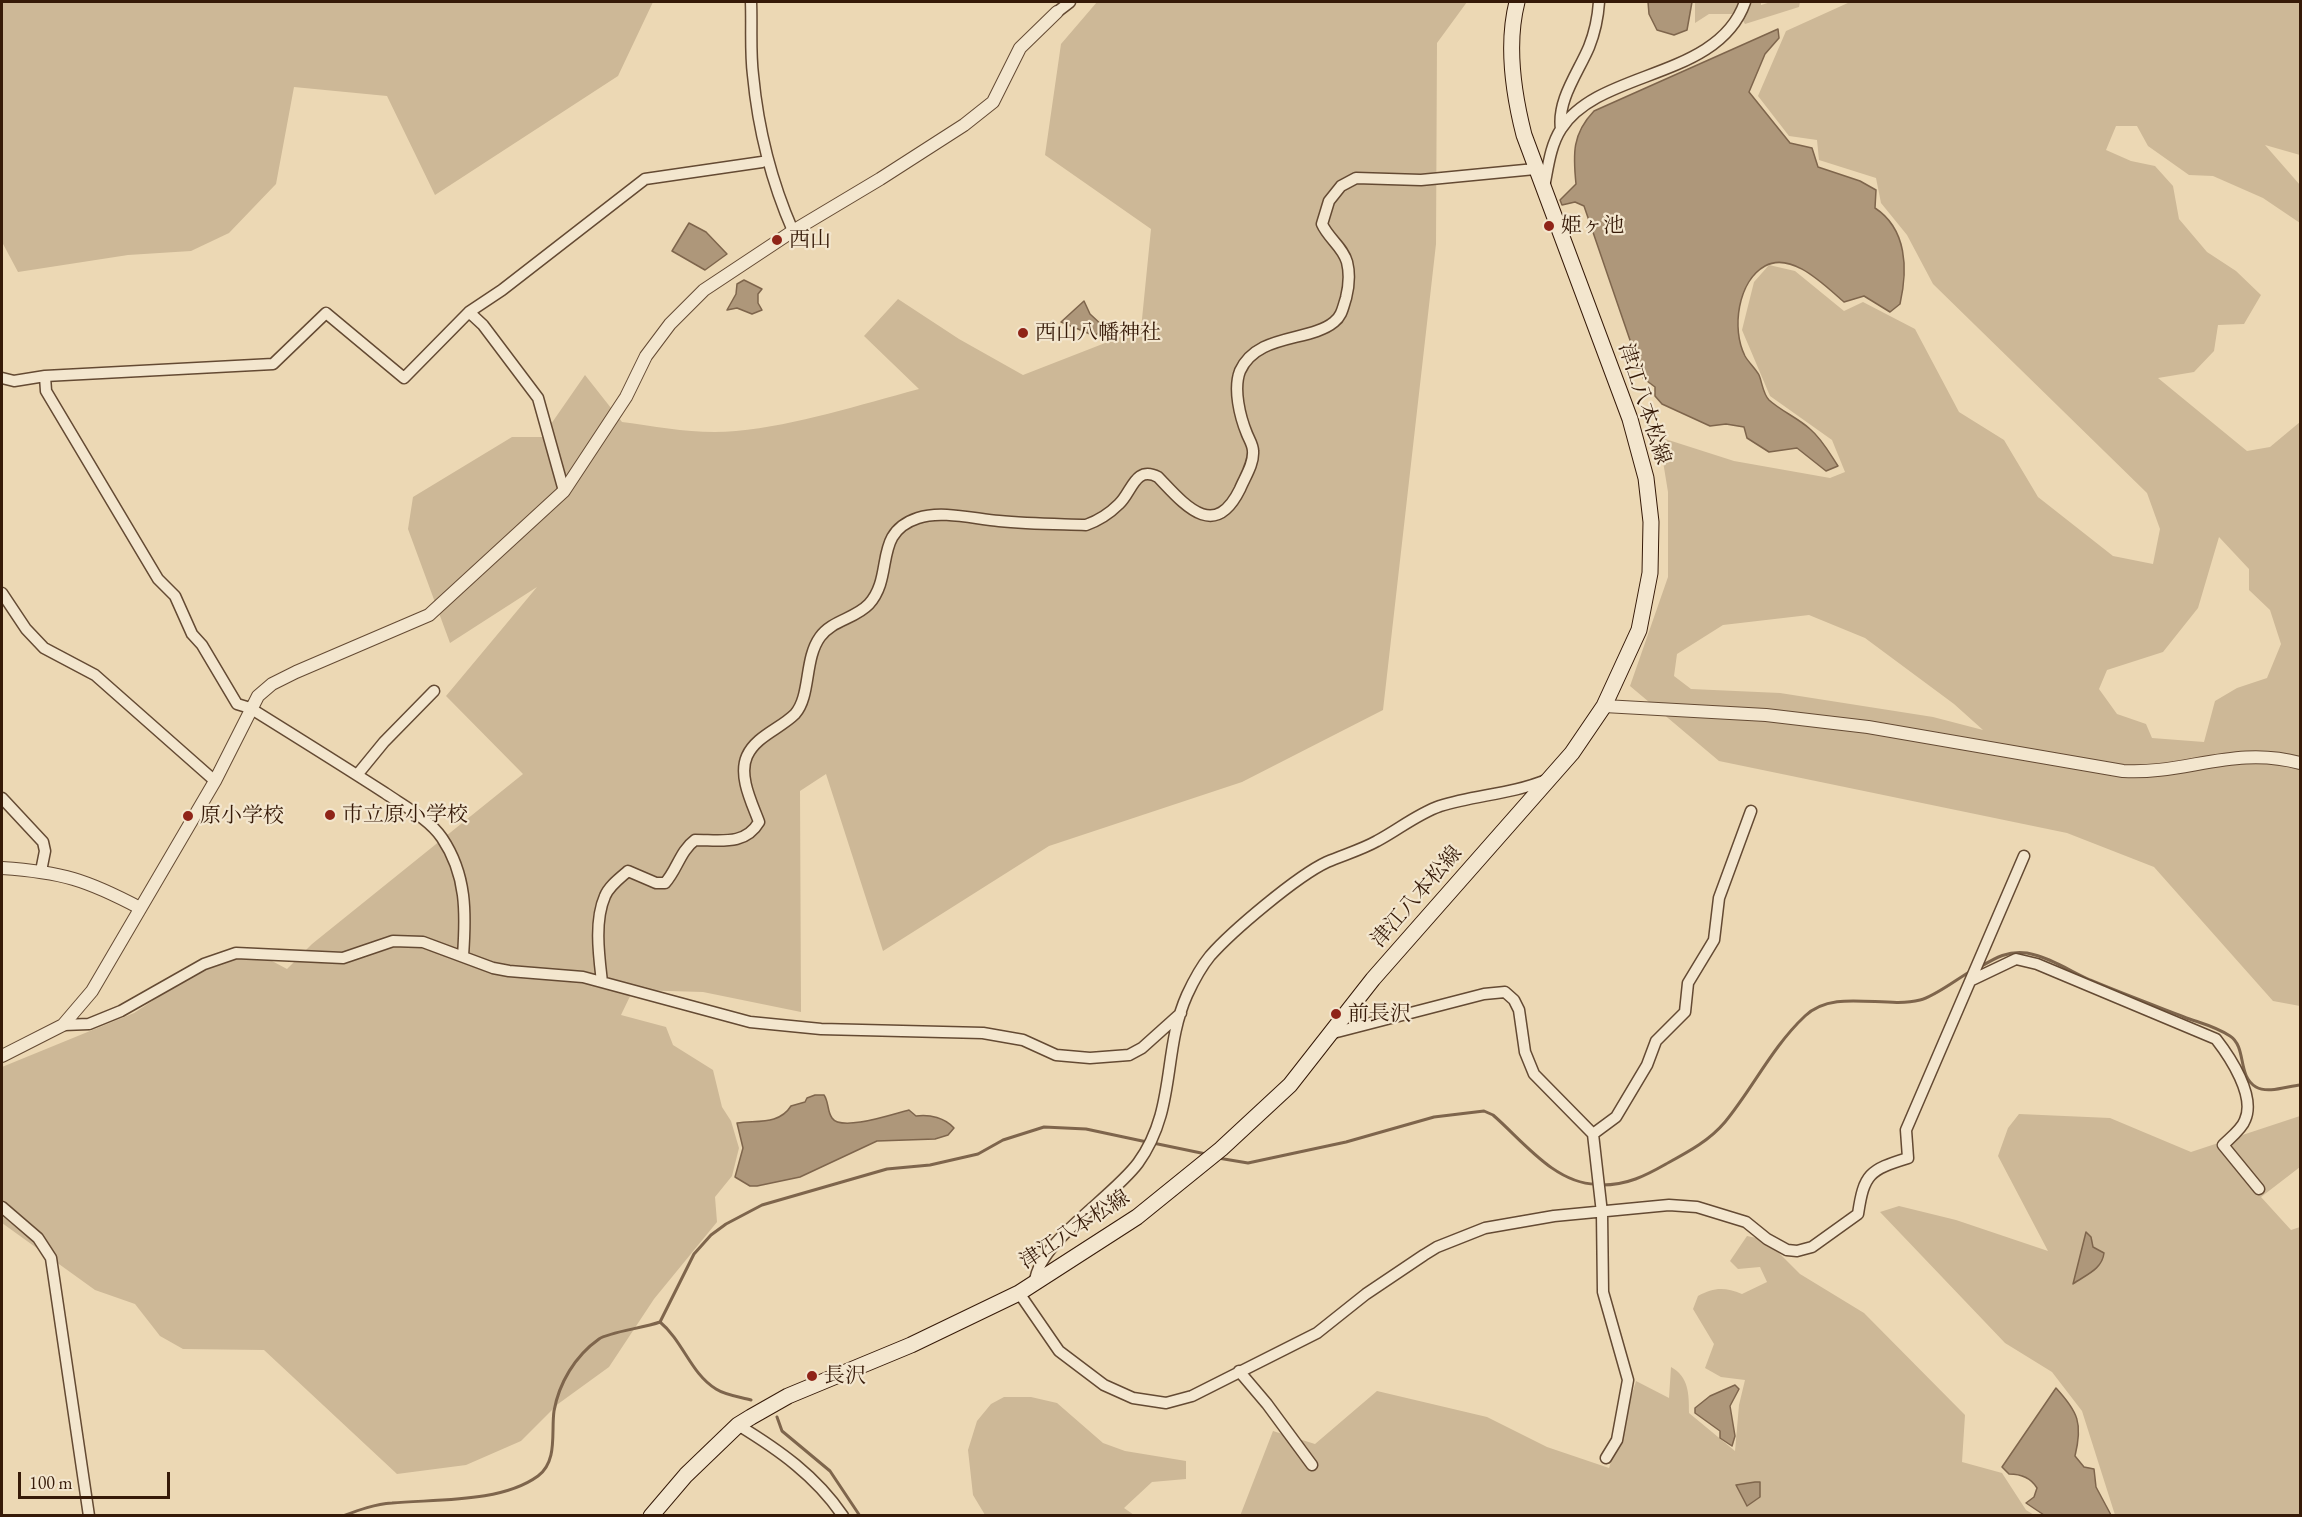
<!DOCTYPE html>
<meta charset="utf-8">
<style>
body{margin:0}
#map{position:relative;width:2302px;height:1517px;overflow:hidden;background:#ecd8b4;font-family:"EB Garamond",serif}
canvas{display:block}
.frame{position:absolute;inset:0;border:3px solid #361a08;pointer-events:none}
.scale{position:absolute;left:18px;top:1472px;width:152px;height:27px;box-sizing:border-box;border:3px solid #361a08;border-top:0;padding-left:8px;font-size:18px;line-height:21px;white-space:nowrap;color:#361a08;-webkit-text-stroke:4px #f3e6ce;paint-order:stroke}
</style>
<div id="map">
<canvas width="2302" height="1517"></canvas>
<div class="frame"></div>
<div class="scale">100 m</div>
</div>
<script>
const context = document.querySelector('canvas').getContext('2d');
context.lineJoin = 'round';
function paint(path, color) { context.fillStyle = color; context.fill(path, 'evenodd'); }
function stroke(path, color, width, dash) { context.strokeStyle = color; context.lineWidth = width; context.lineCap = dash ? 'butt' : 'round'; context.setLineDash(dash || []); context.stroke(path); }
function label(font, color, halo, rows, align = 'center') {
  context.font = font + ' "EB Garamond","Noto Serif JP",serif'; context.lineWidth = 4.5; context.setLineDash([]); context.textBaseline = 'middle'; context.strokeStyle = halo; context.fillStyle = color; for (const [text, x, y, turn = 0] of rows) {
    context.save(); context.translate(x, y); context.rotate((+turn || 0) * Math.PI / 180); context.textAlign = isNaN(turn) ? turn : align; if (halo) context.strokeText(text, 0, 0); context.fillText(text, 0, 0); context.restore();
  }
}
paint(new Path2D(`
 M2,2h651l-35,74 -183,119 -48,-99 -93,-9 -18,97 -47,49 -38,18 -63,4 -110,17 -16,-30z
 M1097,2h370l-30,41 -1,201 -53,466 -141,72 -193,64 -166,105 -57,-177 -26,17 1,221 -98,-20 -70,-2 -12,25 45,12 7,18 40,25 9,37 9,14 8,27 -7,28 -17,21 2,25 -63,77 -45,68 -51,37 -37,37 -55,24 -69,9 -133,-124 -81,-1 -23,-13 -25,-32 -40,-14 -93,-67v-156l132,-54 79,-52 44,-8 30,16 25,-25 211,-170 -77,-78 91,-109 -87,56 -42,-114 5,-32 99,-60h30l43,-62 37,47c38,5 76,13 114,9 62,-6 123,-26 183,-42l-55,-53 34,-37 61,40 64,36 118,-46 10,-100 -106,-74 16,-111z
 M1695,2h66v3l10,-3h29l-1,5 -54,17 -6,-10h-30l-14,9z
 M1850,2h450v153l-35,-10 35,40v38l-37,-25 -50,-22 -24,-1 -41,-29 -11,-20h-21l-10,24 25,11 24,5 18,20 6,33 28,33 29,19 25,24 -17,29 -26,1 -4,26 -20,21 -36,6 89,73 23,-4 30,-25v584l-27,-5 -119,-134 -87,-34 -348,-72 -89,-75 38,-109v-85l-9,-55 75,24 96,17 15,-6 -13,-32 -62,-44 -28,-66 12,-48 15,-17 26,6 49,40 19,-9 52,27 44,83 45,28 34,57 75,59 40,8 7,-35 -13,-36 -214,-209 -26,-49 -26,-32 -5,-25 -57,-18 -2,-20 -28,-4 -31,-40 28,-65zM2219,537l30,32v21l21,20 11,34 -14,34 -30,10 -22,13 -11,41 -52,-4 -6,-14 -29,-10 -18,-25 8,-19 56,-18 35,-44zM1809,615l56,23 89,66 29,26 -50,-13 -153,-24 -89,-4 -17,-13 3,-22 46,-29z
 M2019,1114l91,4 81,34 109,-36v51l-39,30 30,33 9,-3v288h-185l-33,-104 -30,-39 -47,-29 -125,-131 19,-6 57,14 92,31 -50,-95 10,-28z
 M1747,1236l19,4 34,34 64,39 101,102 -3,47 40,11 24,37 8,5 -794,1 33,-85 42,13 62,-53 110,26 60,30 62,21 27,-87 33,17 2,-31c18,10 18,27 18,46l46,38 4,-46 6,-25 -24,-3 -16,-9 9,-24 -21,-35 5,-13c16,-9 27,-9 44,-2l25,-12 -7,-15 -22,2 -8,-8z
 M1004,1397h27l26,6 46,40 22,8 61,10v18l-34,3 -28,26 10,7h-149l-12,-20 -5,-45 9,-29 14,-17z`), '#cdb897');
const water = new Path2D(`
 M1648,2h44l-5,28 -13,5 -17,-5 -8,-16z
 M1778,29l1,9 -14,16 -16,38 41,51 22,5 6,19 42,14 16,9 -1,18c32,21 33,61 25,96l-10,8 -26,-16 -20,6c-19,-16 -52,-51 -79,-36 -27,15 -34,63 -20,90 4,7 10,12 14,19 3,7 4,19 10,25 12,11 29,18 41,29 12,10 20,25 28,37l-12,5 -29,-23 -28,4 -22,-14 -3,-11 -18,-3 -16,2 -48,-22 -7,-8v-9l-12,-9 -59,-172 -9,-4 -13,3 -2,-5 16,-16c-3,-30 -4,-50 18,-73z
 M689,223l17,9 21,22 -22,16 -33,-19z
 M744,280l18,9 -4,5v9l4,7 -10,4 -15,-6 -10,2 9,-16 1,-10z
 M1084,301l6,13 14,13 -9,9 -34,-14z
 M815,1095h9c5,7 3,16 8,23 9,14 61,-4 77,-8l7,6c14,-2 29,2 38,12l-6,7 -13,4 -58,2 -77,36 -43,9h-7l-15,-9 8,-29 -6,-25c20,-3 42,2 54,-17l14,-4 2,-4z
 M2086,1232l5,5 2,10 11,6c-2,17 -19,22 -31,31z
 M1735,1385l4,4 -9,17 5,30 -3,10 -12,-8v-7l-25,-18v-5l15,-12z
 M2056,1388c22,24 27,35 19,68l9,11 10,2 2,18 15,28h-67l-18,-12 8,-6 3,-9c-6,-10 -16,-14 -28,-14l-7,-7z
 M1755,1482h5v15l-13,9 -11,-21z`);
paint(water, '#ae977a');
stroke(water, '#7e654c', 1.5);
stroke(new Path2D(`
 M1980,967c15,-9 29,-17 47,-14 22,4 43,18 63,27 31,13 63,25 94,37 16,6 31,9 46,19 17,11 7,40 26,51 12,7 32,-1 44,-2
 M1153,1143l53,11
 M1218,1158l30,5 98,-21 88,-25 50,-6 9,4c29,25 62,69 103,69
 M1602,1185c25,0 43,-9 64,-21 22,-12 43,-23 59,-42 28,-34 47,-75 80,-106 29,-28 79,-7 115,-16 14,-3 37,-21 51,-29
 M660,1322c23,19 31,52 56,67 9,6 24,8 35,11
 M777,1417l5,14 48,40 30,45
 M343,1516c16,-6 32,-12 49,-13 44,-4 109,0 146,-27 20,-15 13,-44 16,-65 5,-28 21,-55 45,-72 10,-7 45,-11 61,-17l34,-68 17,-19 15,-11 36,-19 125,-36 43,-4 48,-11 25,-14 41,-13 42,2 61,13`), '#7e654c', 3);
const minor = new Path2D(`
 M751,2c1,24 -1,49 2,73 5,53 19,108 40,156
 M1057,12l13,-10
 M1561,129c-4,-29 17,-56 28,-82 6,-15 9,-30 10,-45
 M1544,187c4,-19 6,-41 17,-58 38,-60 157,-49 184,-127
 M469,312l14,13 55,73 26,93
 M45,376l1,15 112,188 17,17 17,38 10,11 35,59 13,4c45,28 90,56 135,85 19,13 44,26 57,45 25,37 24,76 21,118
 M2,378l12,3 31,-5 228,-12 53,-51 78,65 65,-66 33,-22 143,-111 117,-17
 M2,593l24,36 18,19 51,27 120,106
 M357,775l27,-33 50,-51
 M2,798l41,44 2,9 -4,20
 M1972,980l44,-21 21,5 179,75c14,18 40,57 29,81 -3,9 -15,18 -22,25l36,44
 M602,982c-3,-26 -8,-61 3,-86 4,-10 15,-18 23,-25l28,12h9c12,-13 15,-32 30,-43 25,0 50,6 64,-18 -7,-19 -21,-46 -12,-66 9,-20 33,-27 48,-42 16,-18 9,-55 25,-77 12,-17 35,-18 49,-33 26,-29 3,-71 49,-86 23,-8 57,1 81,3 29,3 58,3 87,4 14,-5 23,-11 33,-21 13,-12 16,-39 39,-27 26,27 56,65 82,12 5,-12 14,-25 13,-38 0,-6 -4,-12 -6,-17 -7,-17 -14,-45 -7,-63 17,-38 70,-29 94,-49 8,-6 9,-15 12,-24 3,-12 4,-24 1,-36 -4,-15 -19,-24 -25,-38l7,-23 12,-15 15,-8 65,2 114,-11
 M63,1025l26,-1 32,-13 83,-47 32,-11 107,5 50,-17 30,1 70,26 16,3 74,6 167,45 71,7 162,4 40,7 33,15 34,3 39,-3 13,-7 39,-35
 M1333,1033l151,-39 21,-2 9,8 5,10 6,42 9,22 59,60 9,79 1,79 25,88 -11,60 -11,18
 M1593,1134l23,-17 31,-52 9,-24 29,-29 3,-29 26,-43 5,-42 32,-87
 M2,1207l36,31 13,20 38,258
 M1035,1281c5,-40 77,-83 103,-118 39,-54 24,-112 49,-168 6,-13 14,-28 23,-39 22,-25 87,-80 117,-94 16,-7 34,-12 50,-21 21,-11 40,-27 63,-35 35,-11 72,-12 106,-26
 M1019,1293l40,58 45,34 29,13 33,5 26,-7 125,-63 49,-39 58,-39 13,-8 48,-19 69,-12 115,-11 28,2 49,15 21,17 20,11 10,1 15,-4 46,-33c6,-40 11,-44 50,-56l-2,-28 118,-274
 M1239,1371l28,33 45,61
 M738,1425c41,25 78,51 105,91`);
const tertiary = new Path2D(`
 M1604,706l162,9 102,12 255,44c61,4 112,-26 177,-8
 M2,868c60,4 85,12 138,40
 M2,1056l61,-31 29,-34 123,-210 43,-85 14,-12 24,-12 133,-57 135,-124 62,-94 20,-41 24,-32 34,-34 89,-59 87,-52 84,-54 29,-23 27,-54 37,-36`);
const secondary = new Path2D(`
 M651,1516l35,-41 52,-50 13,-8 37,-21 123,-51 108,-52 118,-76 84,-68 69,-64 83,-106 199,-226 32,-47 35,-76 11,-57 1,-51 -5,-44 -16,-59 -106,-284c-11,-43 -18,-90 -7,-133`);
stroke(minor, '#644a33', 13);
stroke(tertiary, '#644a33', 14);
stroke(secondary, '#361a08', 17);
stroke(minor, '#f3e6ce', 10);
stroke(tertiary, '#f3e6ce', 12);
stroke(secondary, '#f3e6ce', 15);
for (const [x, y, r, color] of [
 [1549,226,6,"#8f2418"],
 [777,240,6,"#8f2418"],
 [1023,333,6,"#8f2418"],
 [330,815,6,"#8f2418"],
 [188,816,6,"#8f2418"],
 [1336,1014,6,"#8f2418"],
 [812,1376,6,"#8f2418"]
]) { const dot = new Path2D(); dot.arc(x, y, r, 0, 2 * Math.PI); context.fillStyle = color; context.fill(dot); stroke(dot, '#f3e6ce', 2); }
label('21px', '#361a08', '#f3e6ce', [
 ["姫ヶ池",1561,226],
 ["西山",789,240],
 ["西山八幡神社",1035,333],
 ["市立原小学校",342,815],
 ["原小学校",200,816],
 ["前長沢",1348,1014],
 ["長沢",824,1376]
], 'left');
label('21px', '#361a08', '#f3e6ce', [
 ["津江八本松線",1644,404,72],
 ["津江八本松線",1417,897,-49],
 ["津江八本松線",1075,1230,-33]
]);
</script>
